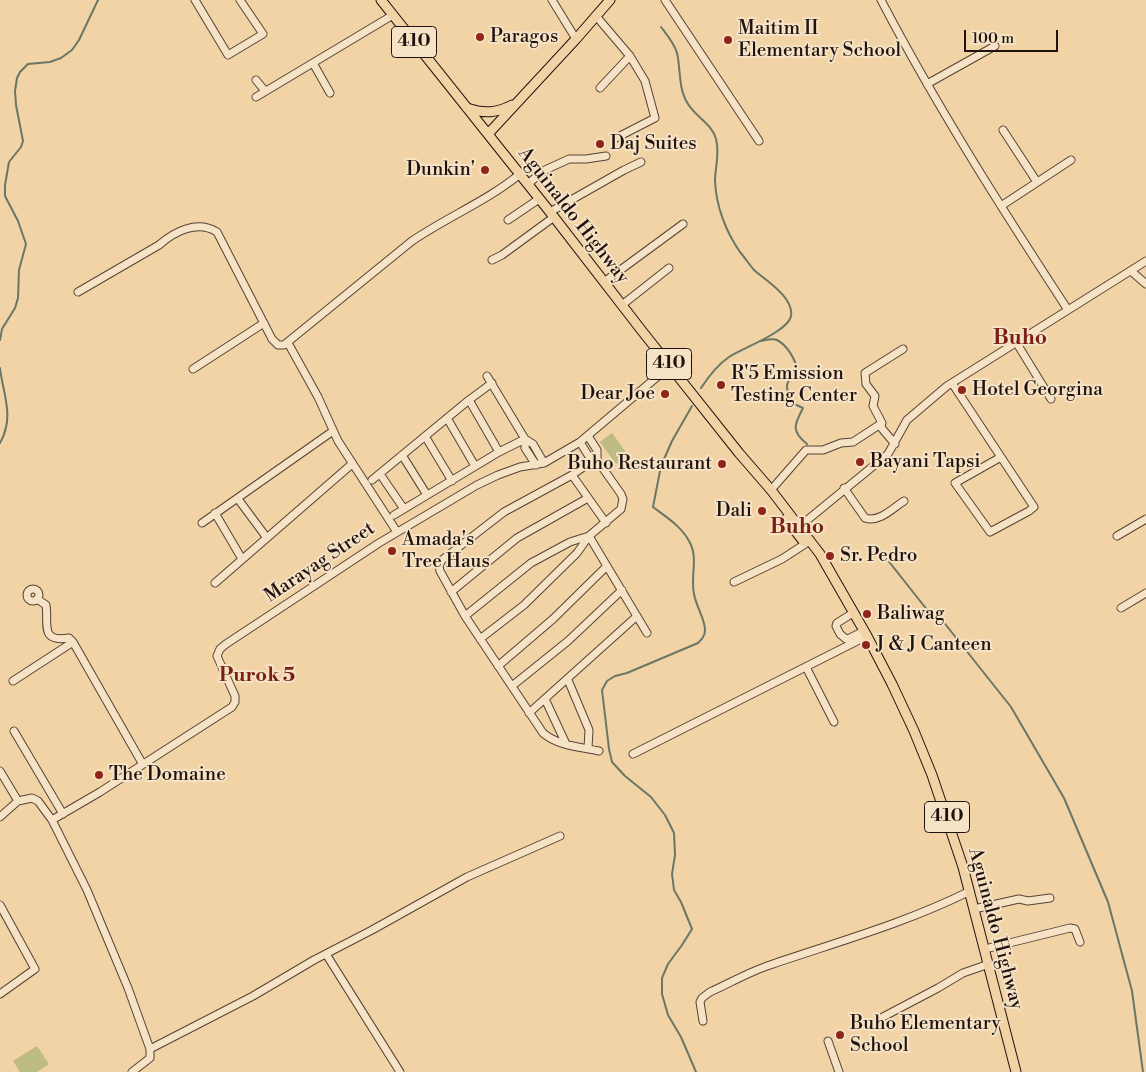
<!DOCTYPE html>
<style>
body{margin:0}
#map{position:relative;width:1146px;height:1072px;overflow:hidden;background:#f1d3a6;font-family:"Libre Bodoni",serif}
canvas{display:block}
.scale{position:absolute;left:964px;top:30px;width:94px;height:22px;box-sizing:border-box;border:2px solid #20130f;border-top:0;padding-left:6px;font-size:15px;line-height:18px;white-space:nowrap;color:#20130f;-webkit-text-stroke:4px #f6e2c5;paint-order:stroke}
</style>
<div id="map">
<canvas width="1146" height="1072"></canvas>
<div class="scale">100 m</div>
</div>
<script>
const context = document.querySelector('canvas').getContext('2d');
context.lineJoin = 'round';
function paint(path, color) { context.fillStyle = color; context.fill(path, 'evenodd'); }
function stroke(path, color, width, dash) { context.strokeStyle = color; context.lineWidth = width; context.lineCap = dash ? 'butt' : 'round'; context.setLineDash(dash || []); context.stroke(path); }
function label(font, color, halo, rows, align = 'center') {
  context.font = font + ' "Libre Bodoni",serif'; context.lineWidth = 4; context.setLineDash([]); context.textBaseline = 'middle'; context.strokeStyle = halo; context.fillStyle = color; for (const [text, x, y, turn = 0] of rows) {
    context.save(); context.translate(x, y); context.rotate((+turn || 0) * Math.PI / 180); context.textAlign = isNaN(turn) ? turn : align; if (halo) context.strokeText(text, 0, 0); context.fillText(text, 0, 0); context.restore();
  }
}
paint(new Path2D(`
 M612,433l16,22 -12,9 -16,-22z
 M37,1046l12,18 -12,8h-17l-7,-11z`), '#bebb83');
stroke(new Path2D(`
 M661,27c6,8 13,16 16,26 4,17 1,36 11,51 8,13 24,20 28,35 4,15 -1,28 -1,42 1,25 11,51 25,71 5,6 9,12 14,18 11,10 40,27 37,46 -2,15 -48,32 -62,41 -12,8 -20,19 -28,31
 M0,340l2,-11 13,-21 3,-10 1,-28 7,-26 -8,-23 -13,-25v-11l4,-23 12,-15 2,-6 -7,-36 -1,-14 2,-13 3,-6 8,-8 22,-2 11,-4 11,-8 7,-10 19,-40
 M761,341c5,-1 12,-3 16,-1 10,5 19,20 20,30 -13,14 -12,16 -5,33l11,5c-9,17 -12,23 4,36
 M0,368c3,27 15,48 0,75
 M692,406l-20,35 -11,25 -8,41c13,10 28,19 36,34 10,17 1,35 5,53 2,12 11,25 11,36 0,6 -3,9 -7,13l-71,30 -12,3 -8,5 -5,9 7,59 3,13 13,14 26,21 14,18 9,18 1,22 -3,19 2,16 7,12 11,27 -10,16 -14,19 -6,14v16l6,21 13,22 15,35
 M879,549l49,62 14,9 69,87 53,91 44,104 24,89 11,81`), '#6a7767', 2);
const minor = new Path2D(`
 M195,0l33,55 35,-21 -23,-34
 M552,0l24,39
 M665,0l94,141
 M881,0c56,107 121,209 187,310
 M596,16l34,40 15,25 10,37 -39,20
 M313,63l17,30
 M256,80l9,11
 M927,84l68,-38
 M600,88l30,-32
 M256,97l137,-82
 M1003,130l34,52
 M528,184l15,-13 26,-12h17l20,-3
 M1001,206l70,-46
 M550,212l74,-42 17,-8
 M508,220l31,-21
 M492,260l10,-5 52,-38
 M1131,271l15,13
 M604,282l79,-58
 M78,292l81,-47c16,-14 38,-25 58,-13l55,107 6,6h6l128,-104c35,-24 75,-40 108,-67
 M622,305l47,-37
 M1016,342l35,57
 M288,343l30,54 20,44 59,91
 M193,369l71,-46
 M487,376l38,63 8,5 11,19
 M952,383l82,124 -5,4 -39,21 -35,-49 46,-26
 M469,400l30,52
 M447,418l28,48
 M881,427l1,-4 -9,-17 2,-10 -9,-12 -1,-11 38,-24
 M425,436l27,45
 M588,436l9,14v10
 M525,439v9l11,17
 M402,455l25,40
 M582,468l-10,7 -68,37 -62,48 -3,6 1,5 25,45 78,117c15,13 38,14 56,18
 M380,474l24,35
 M572,475l34,48
 M372,480l97,-80 23,-17
 M844,488l21,30c14,5 28,-10 39,-17
 M771,490l35,-40h17l18,-7 12,-1 26,-17 16,19
 M238,499l29,39
 M215,513l27,46
 M394,515l105,-63 26,-13
 M202,523l131,-92
 M800,526l88,-72 19,-34 40,-34 199,-125
 M589,536l58,97
 M1117,536l29,-17
 M734,582l48,-23 23,-15
 M215,583l137,-119
 M27 595a6 6 0 1 1 12 0a6 6 0 1 1-12 0Z
 M451,592l66,-54 71,-40
 M37,599l9,6c3,18 -7,38 23,33l4,4
 M1121,608l25,-15
 M853,613l-16,10 -1,3 4,8 6,5h2l16,-8
 M465,616l66,-53 39,-21 19,-6
 M480,639l44,-34 53,-52 12,-17 32,-27 2,-10 -2,-5 -24,-34 -9,-5 -8,-13
 M498,666l55,-47 54,-53
 M806,667l28,55
 M568,680l21,50 -1,18
 M13,681l60,-39 69,121
 M512,686l56,-45 54,-51
 M545,699l21,45
 M529,713l108,-97
 M14,731l49,83
 M633,754l234,-118
 M0,771l18,30
 M0,817l18,-16 14,-3 6,3 14,19 35,70 41,98 22,61
 M52,820l48,-28 132,-85 3,-5v-6l-18,-40 3,-7 6,-5 153,-101 98,-58 21,-10 22,-8 24,-4 36,-21 90,-76
 M0,905l35,64 -35,25
 M974,909l45,-10 9,2 22,-3
 M985,949l85,-21 5,1 5,13
 M326,954l74,118
 M879,1019l59,-31 25,-15 26,-9
 M703,1021l-3,-19 2,-4 8,-6c20,-9 39,-20 60,-27 67,-23 136,-42 200,-74
 M828,1041l11,31
 M132,1072l18,-14v-9l103,-53 61,-36 58,-30 95,-53 93,-41`);
const major = new Path2D(`
 M381,0l169,212 92,119 97,122 32,37 49,64 47,82 25,48 22,47 18,44 31,92 53,205
 M467,108c17,6 30,5 45,-3
 M488,134l88,-95 34,-39
 M786,519l18,23`);
stroke(minor, '#544335', 9);
stroke(major, '#20130f', 11);
stroke(minor, '#f6e2c5', 7);
stroke(major, '#f1d3a6', 9);
for (const [x, y, r, color] of [
 [480,37,5,"#8f2418"],
 [728,40,5,"#8f2418"],
 [600,144,5,"#8f2418"],
 [485,170,5,"#8f2418"],
 [721,385,5,"#8f2418"],
 [962,390,5,"#8f2418"],
 [665,394,5,"#8f2418"],
 [860,462,5,"#8f2418"],
 [722,464,5,"#8f2418"],
 [762,511,5,"#8f2418"],
 [392,551,5,"#8f2418"],
 [830,556,5,"#8f2418"],
 [867,614,5,"#8f2418"],
 [866,645,5,"#8f2418"],
 [99,775,5,"#8f2418"],
 [840,1035,5,"#8f2418"]
]) { const dot = new Path2D(); dot.arc(x, y, r, 0, 2 * Math.PI); context.fillStyle = color; context.fill(dot); stroke(dot, '#f6e2c5', 2); }
for (const [x, y, w] of [
 [414,42,45],
 [669,364,45],
 [947,817,45]
]) { const box = new Path2D(); box.roundRect(x - w / 2, y - 15.5, w, 31, 4); context.fillStyle = '#f6e2c5'; context.fill(box); stroke(box, '#20130f', 1); }
label('bold 18px', '#20130f', null, [
 ["410",414,42],
 ["410",669,364],
 ["410",947,817]
]);
label('19px', '#20130f', '#f6e2c5', [
 ["Maitim II",738,29],
 ["Elementary School",738,51],
 ["Paragos",490,37],
 ["Daj Suites",610,144],
 ["Dunkin'",475,170,"right"],
 ["R'5 Emission",731,374],
 ["Testing Center",731,396],
 ["Hotel Georgina",972,390],
 ["Dear Joe",655,394,"right"],
 ["Bayani Tapsi",870,462],
 ["Buho Restaurant",712,464,"right"],
 ["Dali",752,511,"right"],
 ["Amada's",402,540],
 ["Tree Haus",402,562],
 ["Sr. Pedro",840,556],
 ["Baliwag",877,614],
 ["J & J Canteen",876,645],
 ["The Domaine",109,775],
 ["Buho Elementary",850,1024],
 ["School",850,1046]
], 'left');
label('19px', '#20130f', '#f6e2c5', [
 ["Aguinaldo Highway",573,216,52],
 ["Marayag Street",320,563,-34],
 ["Aguinaldo Highway",995,929,75]
]);
label('bold 20px', '#7a1f14', '#f6e2c5', [
 ["Purok 5",257,676]
]);
label('bold 21px', '#7a1f14', '#f6e2c5', [
 ["Buho",1020,339],
 ["Buho",797,528]
]);
</script>
